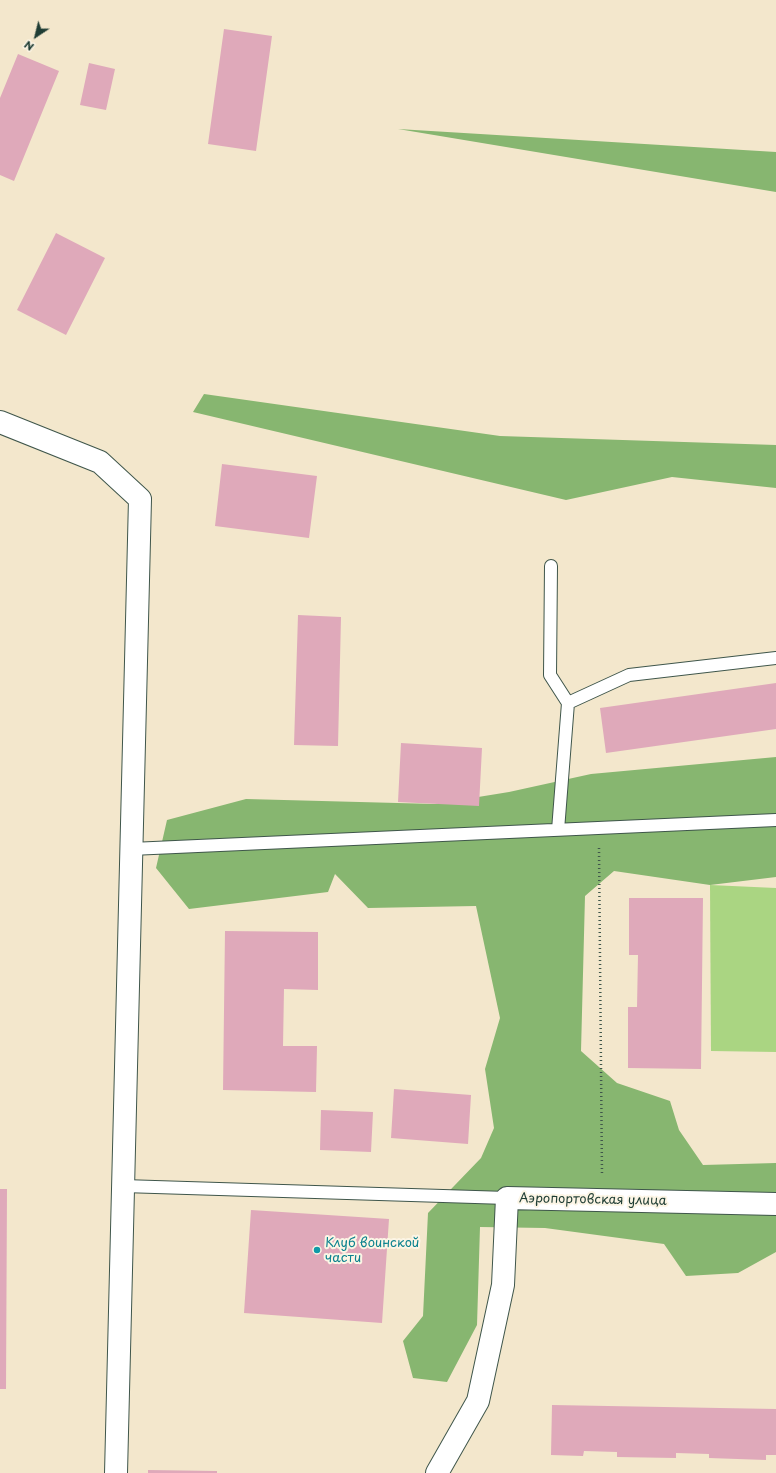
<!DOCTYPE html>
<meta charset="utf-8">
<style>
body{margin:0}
#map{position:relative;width:776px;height:1473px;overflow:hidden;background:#f3e7cc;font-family:"Playpen Sans",sans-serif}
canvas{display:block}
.north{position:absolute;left:16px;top:16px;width:40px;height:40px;-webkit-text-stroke:3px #fcf5e5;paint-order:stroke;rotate:215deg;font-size:11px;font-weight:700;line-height:16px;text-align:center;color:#1f3d34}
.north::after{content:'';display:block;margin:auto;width:14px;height:18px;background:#1f3d34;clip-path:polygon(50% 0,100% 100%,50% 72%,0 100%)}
</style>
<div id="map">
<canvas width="776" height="1473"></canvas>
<div class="north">N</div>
</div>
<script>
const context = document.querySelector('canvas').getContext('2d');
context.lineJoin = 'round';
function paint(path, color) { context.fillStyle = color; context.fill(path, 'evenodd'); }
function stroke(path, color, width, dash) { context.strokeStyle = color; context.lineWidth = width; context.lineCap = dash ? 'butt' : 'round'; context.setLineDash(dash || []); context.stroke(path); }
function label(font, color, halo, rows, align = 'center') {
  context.font = font + ' "Playpen Sans",sans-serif'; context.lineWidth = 4; context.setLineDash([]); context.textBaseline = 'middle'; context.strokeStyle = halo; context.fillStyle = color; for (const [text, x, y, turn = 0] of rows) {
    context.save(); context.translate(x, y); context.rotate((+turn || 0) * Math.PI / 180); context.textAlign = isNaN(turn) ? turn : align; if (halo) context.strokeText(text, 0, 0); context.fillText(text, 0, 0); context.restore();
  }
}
paint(new Path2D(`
 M710,885l66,3v164l-65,-1z`), '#aad582');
paint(new Path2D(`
 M398,129l378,23v40z
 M204,394l296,42 276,9v43l-104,-11 -106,23 -373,-88z
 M776,757v120l-66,8 -96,-14 -29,25 -4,155 36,32 53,18 9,29 24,35 73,-2v89l-38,21 -52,3 -22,-32 -119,-16 -65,-1 -3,98 -30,57 -34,-4 -10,-37 20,-25 5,-103 53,-55 13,-30 -9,-59 15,-51 -24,-112 -108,2 -33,-34 -7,18 -139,17 -33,-41 11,-48 79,-21 189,5 74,-12 82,-18z`), '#87b670');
paint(new Path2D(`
 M224,29l48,7 -16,115 -48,-7z
 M18,54l41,17 -45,110 -14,-6v-77z
 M89,63l26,6 -9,41 -26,-5z
 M56,233l49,25 -39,77 -49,-25z
 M222,464l95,12 -8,62 -94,-12z
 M298,615l43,2 -3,129 -44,-1z
 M776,683v46l-170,24 -6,-45z
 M401,743l81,5 -3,58 -81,-4z
 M629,898h74l-2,171 -73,-1v-61h9l1,-52h-9z
 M225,931l93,1v58l-34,-1 -1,57h34l-1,46 -93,-2z
 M394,1089l77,6 -3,49 -77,-6z
 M321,1110l52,2 -2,40 -51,-2z
 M0,1189h7l-1,200h-6z
 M251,1210l138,9 -7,104 -138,-10z
 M552,1405l224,4v46h-10v5l-57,-2v-4l-33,-1v5l-59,-1v-5l-33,-1 -1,5 -32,-1z
 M148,1470l69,1v2h-69z`), '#dfa9ba');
const service = new Path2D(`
 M551,566l-1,109 18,28
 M558,830l10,-127 61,-28 147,-17
 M131,849l645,-29
 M123,1186l384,12`);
const minor = new Path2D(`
 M0,422l100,40 40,37 -24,974
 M437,1473l41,-72 25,-116 4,-87 269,6`);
stroke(service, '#3f564b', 14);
stroke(minor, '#3f564b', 24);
stroke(new Path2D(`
 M599,848l3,327`), '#3f564b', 2.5, [1, 3]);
stroke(service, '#fff', 12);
stroke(minor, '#fff', 22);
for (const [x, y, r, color] of [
 [317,1250,4,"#0f9aa8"]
]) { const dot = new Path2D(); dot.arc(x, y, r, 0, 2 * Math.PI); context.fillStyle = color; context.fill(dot); stroke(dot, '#fcf5e5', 1.5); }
label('13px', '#1f3d34', '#fcf5e5', [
 ["Аэропортовская улица",593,1200,1]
]);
label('13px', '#0d838f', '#fcf5e5', [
 ["Клуб воинской",325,1243],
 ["части",325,1258]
], 'left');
</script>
